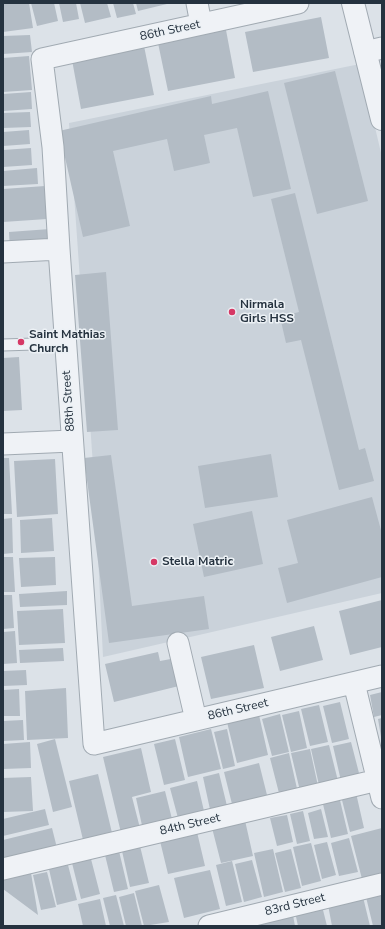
<!DOCTYPE html>
<style>
body{margin:0}
#map{position:relative;width:385px;height:929px;overflow:hidden;background:#dce2e8;font-family:"Nunito Sans",sans-serif}
canvas{display:block}
.frame{position:absolute;inset:0;border:4px solid #25323f;pointer-events:none}
</style>
<div id="map">
<canvas width="385" height="929"></canvas>
<div class="frame"></div>
</div>
<script>
const context = document.querySelector('canvas').getContext('2d');
context.lineJoin = 'round';
function paint(path, color) { context.fillStyle = color; context.fill(path, 'evenodd'); }
function stroke(path, color, width, dash) { context.strokeStyle = color; context.lineWidth = width; context.lineCap = dash ? 'butt' : 'round'; context.setLineDash(dash || []); context.stroke(path); }
function label(font, color, halo, rows, align = 'center') {
  context.font = font + ' "Nunito Sans",sans-serif'; context.lineWidth = 3; context.setLineDash([]); context.textBaseline = 'middle'; context.strokeStyle = halo; context.fillStyle = color; for (const [text, x, y, turn = 0] of rows) {
    context.save(); context.translate(x, y); context.rotate((+turn || 0) * Math.PI / 180); context.textAlign = isNaN(turn) ? turn : align; if (halo) context.strokeText(text, 0, 0); context.fillText(text, 0, 0); context.restore();
  }
}
paint(new Path2D(`
 M360,64l22,93v436l-279,64 -8,-163 -26,-371z`), '#cad2da');
paint(new Path2D(`
 M3,3h26l4,25 -30,4z
 M31,3h23l4,18 -21,5z
 M59,3h17l3,16 -16,3z
 M80,3h27l4,14 -26,6z
 M113,3h20l3,11 -19,4z
 M136,3h31v1l-29,7z
 M321,17l8,41 -76,14 -8,-40z
 M226,30l9,48 -67,13 -10,-48z
 M30,35l2,17 -29,2v-18z
 M144,46l10,49 -73,14 -9,-49z
 M29,56l3,34 -29,2v-34z
 M335,71l33,130 -51,13 -33,-131z
 M268,91l23,98 -38,8 -16,-69 -33,7 6,28 -36,8 -7,-32 -54,12 17,75 -47,11 -24,-106 152,-35 1,8z
 M31,92l1,17 -29,2v-17z
 M30,112l1,15 -28,1v-15z
 M29,130l1,14 -27,2v-14z
 M31,148l1,17 -29,2v-17z
 M37,168l1,16 -35,2v-15z
 M45,186l2,33 -44,3v-33z
 M295,193l64,257 6,-2 9,33 -35,9 -38,-150 -15,3 -6,-26 19,-5 -28,-113z
 M50,229l1,18 -41,3 -1,-18z
 M106,272l12,158 -31,2 -12,-157z
 M19,357l3,53 -19,1v-53z
 M271,454l7,43 -73,11 -7,-42z
 M111,455l21,151 72,-10 5,33 -100,14 -25,-185z
 M3,458h6l3,56h-9z
 M55,459l3,55 -41,3 -3,-56z
 M372,497l10,37v43l-95,26 -9,-35 20,-5 -11,-43z
 M252,511l11,53 -59,13 -11,-53z
 M12,518l1,35 -10,1v-35z
 M52,518l2,33 -33,2 -1,-33z
 M3,557h10l2,35h-12z
 M55,557l1,28 -35,2 -2,-29z
 M67,591v14l-47,2 -1,-13z
 M3,595h9l2,33 -11,1z
 M382,600v47l-32,8 -11,-44z
 M63,609l2,34 -46,2 -2,-34z
 M314,626l9,34 -43,11 -9,-34z
 M15,631l2,32 -14,1v-32z
 M254,645l10,43 -53,11 -10,-42z
 M63,648l1,13 -44,2 -1,-13z
 M158,652l2,9 16,-3 7,27 -69,17 -9,-38z
 M26,670l1,15 -24,1v-15z
 M66,688l2,50 -41,2 -2,-49z
 M19,689l1,27h-17v-26z
 M382,692v23l-8,2 -4,-22z
 M340,702l9,37 -17,4 -9,-37z
 M319,705l9,37 -18,4 -9,-37z
 M299,711l8,37 -16,4 -9,-37z
 M280,714l9,38 -17,4 -10,-37z
 M259,715l9,40 -31,8 -10,-41z
 M382,718v19h-1l-3,-18z
 M23,720l1,20 -21,1v-20z
 M211,729l10,40 -33,8 -9,-40z
 M227,729l8,37 -12,3 -9,-37z
 M55,739l17,68 -19,5 -16,-68z
 M175,739l10,41 -21,5 -10,-41z
 M30,742l1,26 -28,1v-25z
 M351,742l9,35 -19,4 -8,-35z
 M329,745l9,36 -19,4 -8,-36z
 M141,748l10,44 -19,5 9,35 -19,5 -19,-80z
 M310,749l8,37 -18,5 -9,-38z
 M289,753l9,40 -18,4 -10,-39z
 M259,763l10,40 -35,9 -10,-40z
 M219,773l9,37 -17,4 -8,-37z
 M98,774l15,63 -29,7 -15,-63z
 M31,777l2,34 -30,1v-34z
 M197,781l7,30 -26,7 -8,-30z
 M165,791l8,32 -30,7 -7,-32z
 M356,793l8,35 -14,4 -9,-36z
 M339,796l9,38 -17,4 -9,-38z
 M45,809l4,16 -46,11v-17z
 M321,809l7,28 -14,2 -6,-26z
 M303,811l7,30 -13,3 -7,-30z
 M287,815l6,27 -16,4 -7,-28z
 M244,816l9,40 -32,7 -10,-39z
 M52,828l6,24 -55,13v-25z
 M382,828v46l-20,5 -11,-43z
 M197,832l8,34 -37,8 -8,-33z
 M349,838l9,34 -19,4 -8,-33z
 M327,842l9,33 -14,4 -8,-34z
 M311,843l10,38 -19,5 -9,-39z
 M140,846l9,37 -19,4 -8,-36z
 M273,849l10,43 -19,5 -10,-44z
 M291,849l10,39 -16,4 -10,-39z
 M119,851l9,38 -14,3 -9,-37z
 M91,859l9,35 -19,5 -9,-36z
 M252,860l10,37 -18,5 -9,-38z
 M232,861l10,41 -16,4 -10,-41z
 M68,865l9,35 -20,5 -8,-36z
 M210,870l10,39 -36,9 -10,-40z
 M47,872l9,35 -15,3 -8,-35z
 M31,873l7,42 -35,-26v-10z
 M159,885l10,37 -25,4 -9,-35z
 M382,892v34h-9l-7,-29z
 M134,893l8,33h-16l-7,-29z
 M116,895l8,31h-14l-7,-28z
 M363,897l7,29h-38l-4,-21z
 M100,899l6,27h-23l-5,-22z
 M322,906l5,20h-29l-3,-14z
 M292,910l3,16h-39l-2,-7z`), '#b3bcc5');
const service = new Path2D(`
 M3,345l62,-2`);
const minor = new Path2D(`
 M197,3l4,21
 M298,3l-256,56 11,88 6,102 35,495 288,-68
 M365,52l17,-4
 M3,252l56,-3
 M3,444l69,-3
 M178,643l18,77
 M354,683l28,115
 M3,869l375,-89
 M209,926l173,-42`);
const tertiary = new Path2D(`
 M353,3l29,116`);
stroke(service, '#a1aab2', 13);
stroke(minor, '#a1aab2', 23);
stroke(tertiary, '#a1aab2', 24);
stroke(service, '#eff2f6', 11);
stroke(minor, '#eff2f6', 21);
stroke(tertiary, '#eff2f6', 22);
for (const [x, y, r, color] of [
 [232,312,4,"#d63865"],
 [21,342,4,"#d63865"],
 [154,562,4,"#d63865"]
]) { const dot = new Path2D(); dot.arc(x, y, r, 0, 2 * Math.PI); context.fillStyle = color; context.fill(dot); stroke(dot, '#ecf1f5', 1.5); }
label('12px', '#25323f', '#ecf1f5', [
 ["86th Street",170,31,-12],
 ["88th Street",69,401,-94],
 ["86th Street",238,710,-13],
 ["84th Street",190,825,-13],
 ["83rd Street",295,905,-14]
]);
label('bold 12px', '#25323f', '#ecf1f5', [
 ["Nirmala",240,305],
 ["Girls HSS",240,319],
 ["Saint Mathias",29,335],
 ["Church",29,349],
 ["Stella Matric",162,562]
], 'left');
</script>
